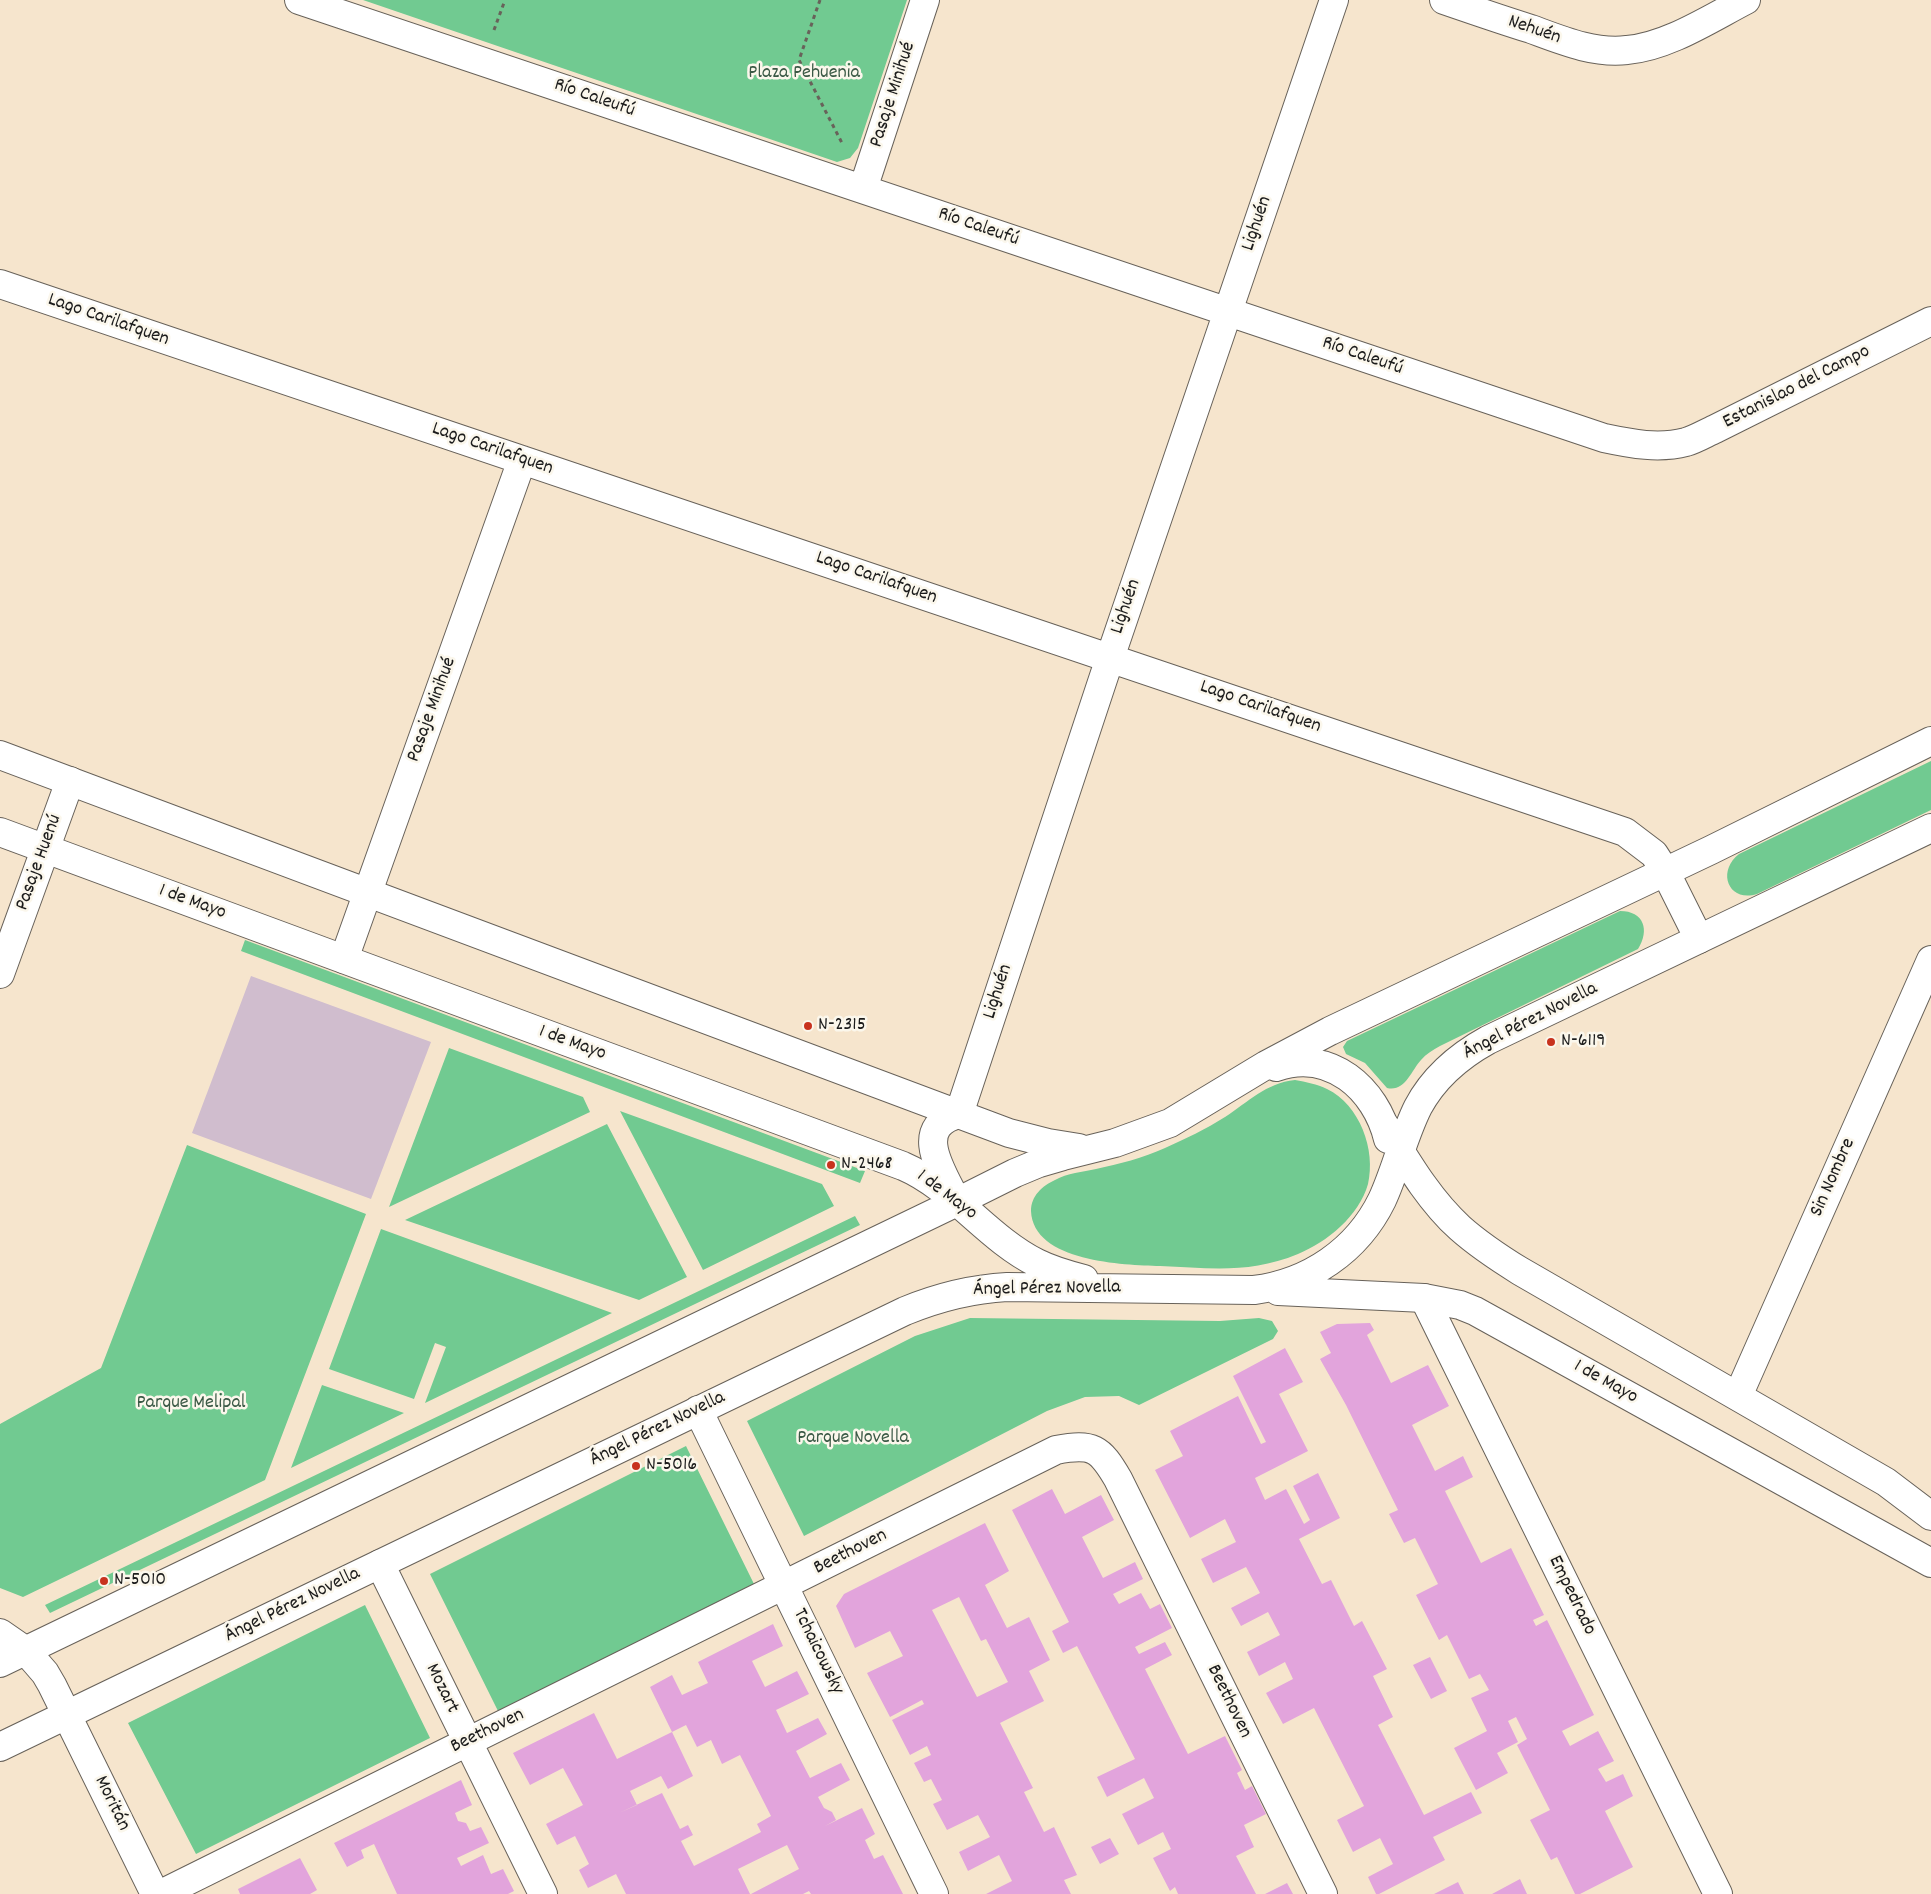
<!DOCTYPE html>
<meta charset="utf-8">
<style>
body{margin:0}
canvas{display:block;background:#f6e5cd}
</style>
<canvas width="1931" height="1894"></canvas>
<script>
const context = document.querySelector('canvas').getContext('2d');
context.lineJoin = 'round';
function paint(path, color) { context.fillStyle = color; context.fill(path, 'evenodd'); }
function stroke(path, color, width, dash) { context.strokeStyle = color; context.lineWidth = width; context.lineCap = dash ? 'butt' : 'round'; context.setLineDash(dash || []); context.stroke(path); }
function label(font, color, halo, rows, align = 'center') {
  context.font = font + ' Dekko,sans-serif'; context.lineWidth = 5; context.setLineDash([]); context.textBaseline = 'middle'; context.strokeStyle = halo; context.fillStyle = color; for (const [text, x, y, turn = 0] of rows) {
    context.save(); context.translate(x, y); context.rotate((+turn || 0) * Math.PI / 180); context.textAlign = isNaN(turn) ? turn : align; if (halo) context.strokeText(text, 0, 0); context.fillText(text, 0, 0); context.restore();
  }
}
paint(new Path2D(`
 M251,976l180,66 -60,157 -179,-66z`), '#d0bdce');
paint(new Path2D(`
 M363,0h544l-49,148 -8,10 -13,4z
 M1931,761v49l-174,84c-28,9 -41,-22 -18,-40z
 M1620,911c24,0 30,19 18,38l-198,97c-7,4 -14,8 -19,14 -10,11 -16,32 -34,28l-22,-25 -19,-9 -3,-7 4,-6z
 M245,940l620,231 -5,12 -619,-232z
 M449,1048l134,49 7,15 -201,95z
 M1295,1080c11,2 22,4 32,9 33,16 49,61 41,95 -9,32 -41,58 -70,70 -48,20 -88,14 -138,12 -36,-1 -127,-4 -129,-55 0,-15 11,-25 24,-31 12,-7 28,-8 41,-11 23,-5 47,-11 69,-21 20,-9 41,-19 60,-31 23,-15 41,-34 70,-37z
 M620,1111l202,73 12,22 -131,64z
 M607,1124l80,153 -48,23 -234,-80z
 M187,1145l179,69 -101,266 -242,117 -23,-9v-164l101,-56z
 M855,1216l5,9 -810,388 -5,-8z
 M381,1229l231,84 -187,90 21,-56 -11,-4 -21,56 -85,-30z
 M970,1318l250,3 39,-3 13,3 6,10 -5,8 -134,66 -20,-9 -34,1 -38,14 -243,125 -57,-115 168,-85z
 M322,1385l82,28 -113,55z
 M686,1446l68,138 -256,127 -68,-137z
 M365,1605l65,133 -234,116 -68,-131z`), '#71ca91');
paint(new Path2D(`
 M1370,1323l4,7 -7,5 24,48 37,-18 21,41 -37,19 23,46 28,-15 10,21 -28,14 36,72 30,-15 33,67 -11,5 3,6 11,-6 47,95 -32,16 8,15 28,-15 16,30 -16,8 8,13 17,-8 10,22 -28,15 28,56 -53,27h-5l-18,-37 -6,3 -21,-40 20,-10 -33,-65 10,-6 -11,-22 -8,4 10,21 -21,11 11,20 -32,17 -22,-42 33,-17 -16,-33 18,-8 -9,-16 -11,5 -22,-44 -8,5 -23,-45 22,-11 -23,-46 -11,5 -15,-29 9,-4 -52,-105 -26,-46 11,-6 -11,-21 17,-8z
 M1285,1348l18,34 -24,12 29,57 -53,27 10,22 21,-11 18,35 6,-4 -17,-34 25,-13 22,45 -41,21 23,45 9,-4 23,46 8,-5 25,48 -14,7 20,41 -15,8 46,90 47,-23 11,21 -49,24 12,23 -66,34h-3l-8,-17 25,-13 -13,-26 -27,14 -16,-32 27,-14 -50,-98 -31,16 -17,-31 27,-14 -8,-17 -26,14 -12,-24 33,-17 -12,-23 -27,14 -10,-18 29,-15 -14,-26 -33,16 -12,-24 35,-17 -11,-23 -35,19 -35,-68 28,-14 -13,-25 68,-35 23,48 5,-2 -33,-66z
 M1052,1489l13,25 36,-19 13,25 -32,17 21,41 32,-16 8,17 -30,15 6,10 22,-11 9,16 10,-5 12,24 -37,19 4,7 26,-12 7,13 -27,14 43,85 37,-18 17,34 -5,3 8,17 7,-4 14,28 -22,11 10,22 -18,9 20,38h-78l-3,-7 -5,4 -17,-33 18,-9 -8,-17 -25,13 -16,-31 32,-16 -10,-20 -37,19 -10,-20 38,-18 -58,-113 -14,7 -11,-22 17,-9 -57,-112z
 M985,1523l24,48 -24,14 22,43 22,-11 21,43 -21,11 15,30 -44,22 33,65 -9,4 20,40 10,-5 23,48 -13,5 7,14h-85l26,-13 -13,-26 -31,16 -9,-19 31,-15 -12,-22 -31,15 -14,-26 9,-4 -11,-21 -7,3 -10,-19 17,-8 -4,-9 -17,9 -18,-35 32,-16 -2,-4 -32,17 -23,-44 36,-17 -13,-25 -35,17 -19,-42 8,-12zM959,1597l22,44 5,-2 22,43 -31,15 -45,-87z
 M773,1624l10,22 -31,15 13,26 32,-16 12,23 -33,16 11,23 31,-15 9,16 -31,17 14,27 31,-15 9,17 -32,17 6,11 8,4 4,8 -11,6 37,-18 13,26 -10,6 9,19 9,-4 20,39h-92l-2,-3 -6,3h-52l48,-25 -12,-24 -49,24 12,25h-124l-10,-20 -28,14 -9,-18 10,-6 -14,-28 -18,9 -11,-21 37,-19 -20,-37 -33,17 -17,-32 81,-40 23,46 55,-27 21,44 -25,13 -7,-13 -31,15 7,14 -18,8 43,-20 18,36 8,-4 5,10 -12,6 13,25 34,-17 33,-17 -4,-8 14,-8 -31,-61 -18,9 -11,-24 -14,7 -11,-22 -14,7 -22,-45 22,-12 10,20 26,-12 -10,-21z
 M1430,1657l17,34 -16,8 -18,-34z
 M461,1780l11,25 -17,8 3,8 8,2 4,8 11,-4 8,16 -32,15 4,8 22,-11 8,19 12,-5 11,22 -6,3h-111l-23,-50 -13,6 3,8 -17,9 -13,-24z
 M1110,1838l9,16 -19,10 -9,-17z
 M300,1858l17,32 -7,4h-70l-2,-5z
 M1520,1879l7,15h-35z
 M1458,1882l6,12h-30z
 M1287,1883l6,11h-28z`), '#e2a4dc');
const minor = new Path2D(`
 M299,0l1305,438c28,6 55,11 82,4 10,-3 20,-9 29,-13l216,-108
 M1444,0c29,10 58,20 87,29 30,11 63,25 96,21 40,-3 84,-32 119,-50
 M863,189l62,-189
 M0,284l1625,548 29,22 11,17 34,68
 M344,959l178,-499
 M0,974l70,-193
 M957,1202c-14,-29 -47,-75 2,-88l151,-456 224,-658
 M1424,1298l294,596
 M1738,1396l193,-436
 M698,1410l236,484
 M380,1564l163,330
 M0,1633l26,18
 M161,1894l895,-444c37,-7 44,-2 62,29l205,415`);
const tertiary = new Path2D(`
 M26,1651l19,22 7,12 103,209`);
const secondary = new Path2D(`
 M0,755l1009,378 39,10 31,5
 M0,832l903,334c51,22 84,72 134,97 14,7 31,12 47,16
 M1276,1067c54,-19 100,22 112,72
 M1383,1123c23,37 45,76 77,105 18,16 39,30 60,43l366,211 45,34
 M1278,1291l146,7 36,7 15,6 456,252
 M0,1663l957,-461 58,-29 24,-10 24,-7 52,-13 55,-20 96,-58 64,-34 381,-181 220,-109
 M0,1747l905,-436c34,-14 65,-22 102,-24l247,3c55,-7 103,-39 128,-90 14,-30 21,-63 36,-93 16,-30 41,-51 70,-67l443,-212`);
stroke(minor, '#68625a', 30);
stroke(tertiary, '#68625a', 30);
stroke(secondary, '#68625a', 30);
stroke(new Path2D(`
 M820,0l-21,60 43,83
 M494,30l11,-30`), '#68625a', 3, [4, 4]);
stroke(minor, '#fff', 28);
stroke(tertiary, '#fff', 28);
stroke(secondary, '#fff', 28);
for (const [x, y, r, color] of [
 [808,1026,5,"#c8321e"],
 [1551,1042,5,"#c8321e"],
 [831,1165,5,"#c8321e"],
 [636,1466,5,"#c8321e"],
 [104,1581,5,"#c8321e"]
]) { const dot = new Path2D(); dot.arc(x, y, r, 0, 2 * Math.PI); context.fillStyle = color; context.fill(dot); stroke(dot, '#fbf7ec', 2); }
label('20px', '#1c1c1c', '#fbf7ec', [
 ["Nehuén",1534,31,19],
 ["Pasaje Minihué",894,95,-72],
 ["Río Caleufú",594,99,19],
 ["Lighuén",1258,224,-71],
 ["Río Caleufú",978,228,19],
 ["Lago Carilafquen",108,321,19],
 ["Río Caleufú",1362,357,19],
 ["Estanislao del Campo",1797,388,-27],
 ["Lago Carilafquen",492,450,19],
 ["Lago Carilafquen",876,579,19],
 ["Lighuén",1127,607,-71],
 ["Lago Carilafquen",1260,708,19],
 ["Pasaje Minihué",433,710,-70],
 ["Pasaje Huenú",40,863,-70],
 ["1 de Mayo",192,903,20],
 ["Lighuén",999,992,-72],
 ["Ángel Pérez Novella",1531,1022,-27],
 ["1 de Mayo",572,1044,20],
 ["Sin Nombre",1834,1178,-66],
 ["1 de Mayo",946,1196,37],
 ["Ángel Pérez Novella",1047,1290,-1],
 ["1 de Mayo",1605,1383,29],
 ["Ángel Pérez Novella",658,1430,-26],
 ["Beethoven",851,1553,-27],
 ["Empedrado",1571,1596,64],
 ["Ángel Pérez Novella",293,1606,-26],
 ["Tchaicowsky",817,1652,64],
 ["Mozart",441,1689,64],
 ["Beethoven",1228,1702,64],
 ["Beethoven",488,1732,-26],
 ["Moritán",111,1804,64]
]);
label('20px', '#3a5945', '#fbf7ec', [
 ["Plaza Pehuenia",804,74],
 ["Parque Melipal",191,1404],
 ["Parque Novella",853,1439]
]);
label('20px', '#1c1c1c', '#fbf7ec', [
 ["N-2315",818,1026],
 ["N-6119",1561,1042],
 ["N-2468",841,1165],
 ["N-5016",646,1466],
 ["N-5010",114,1581]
], 'left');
</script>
